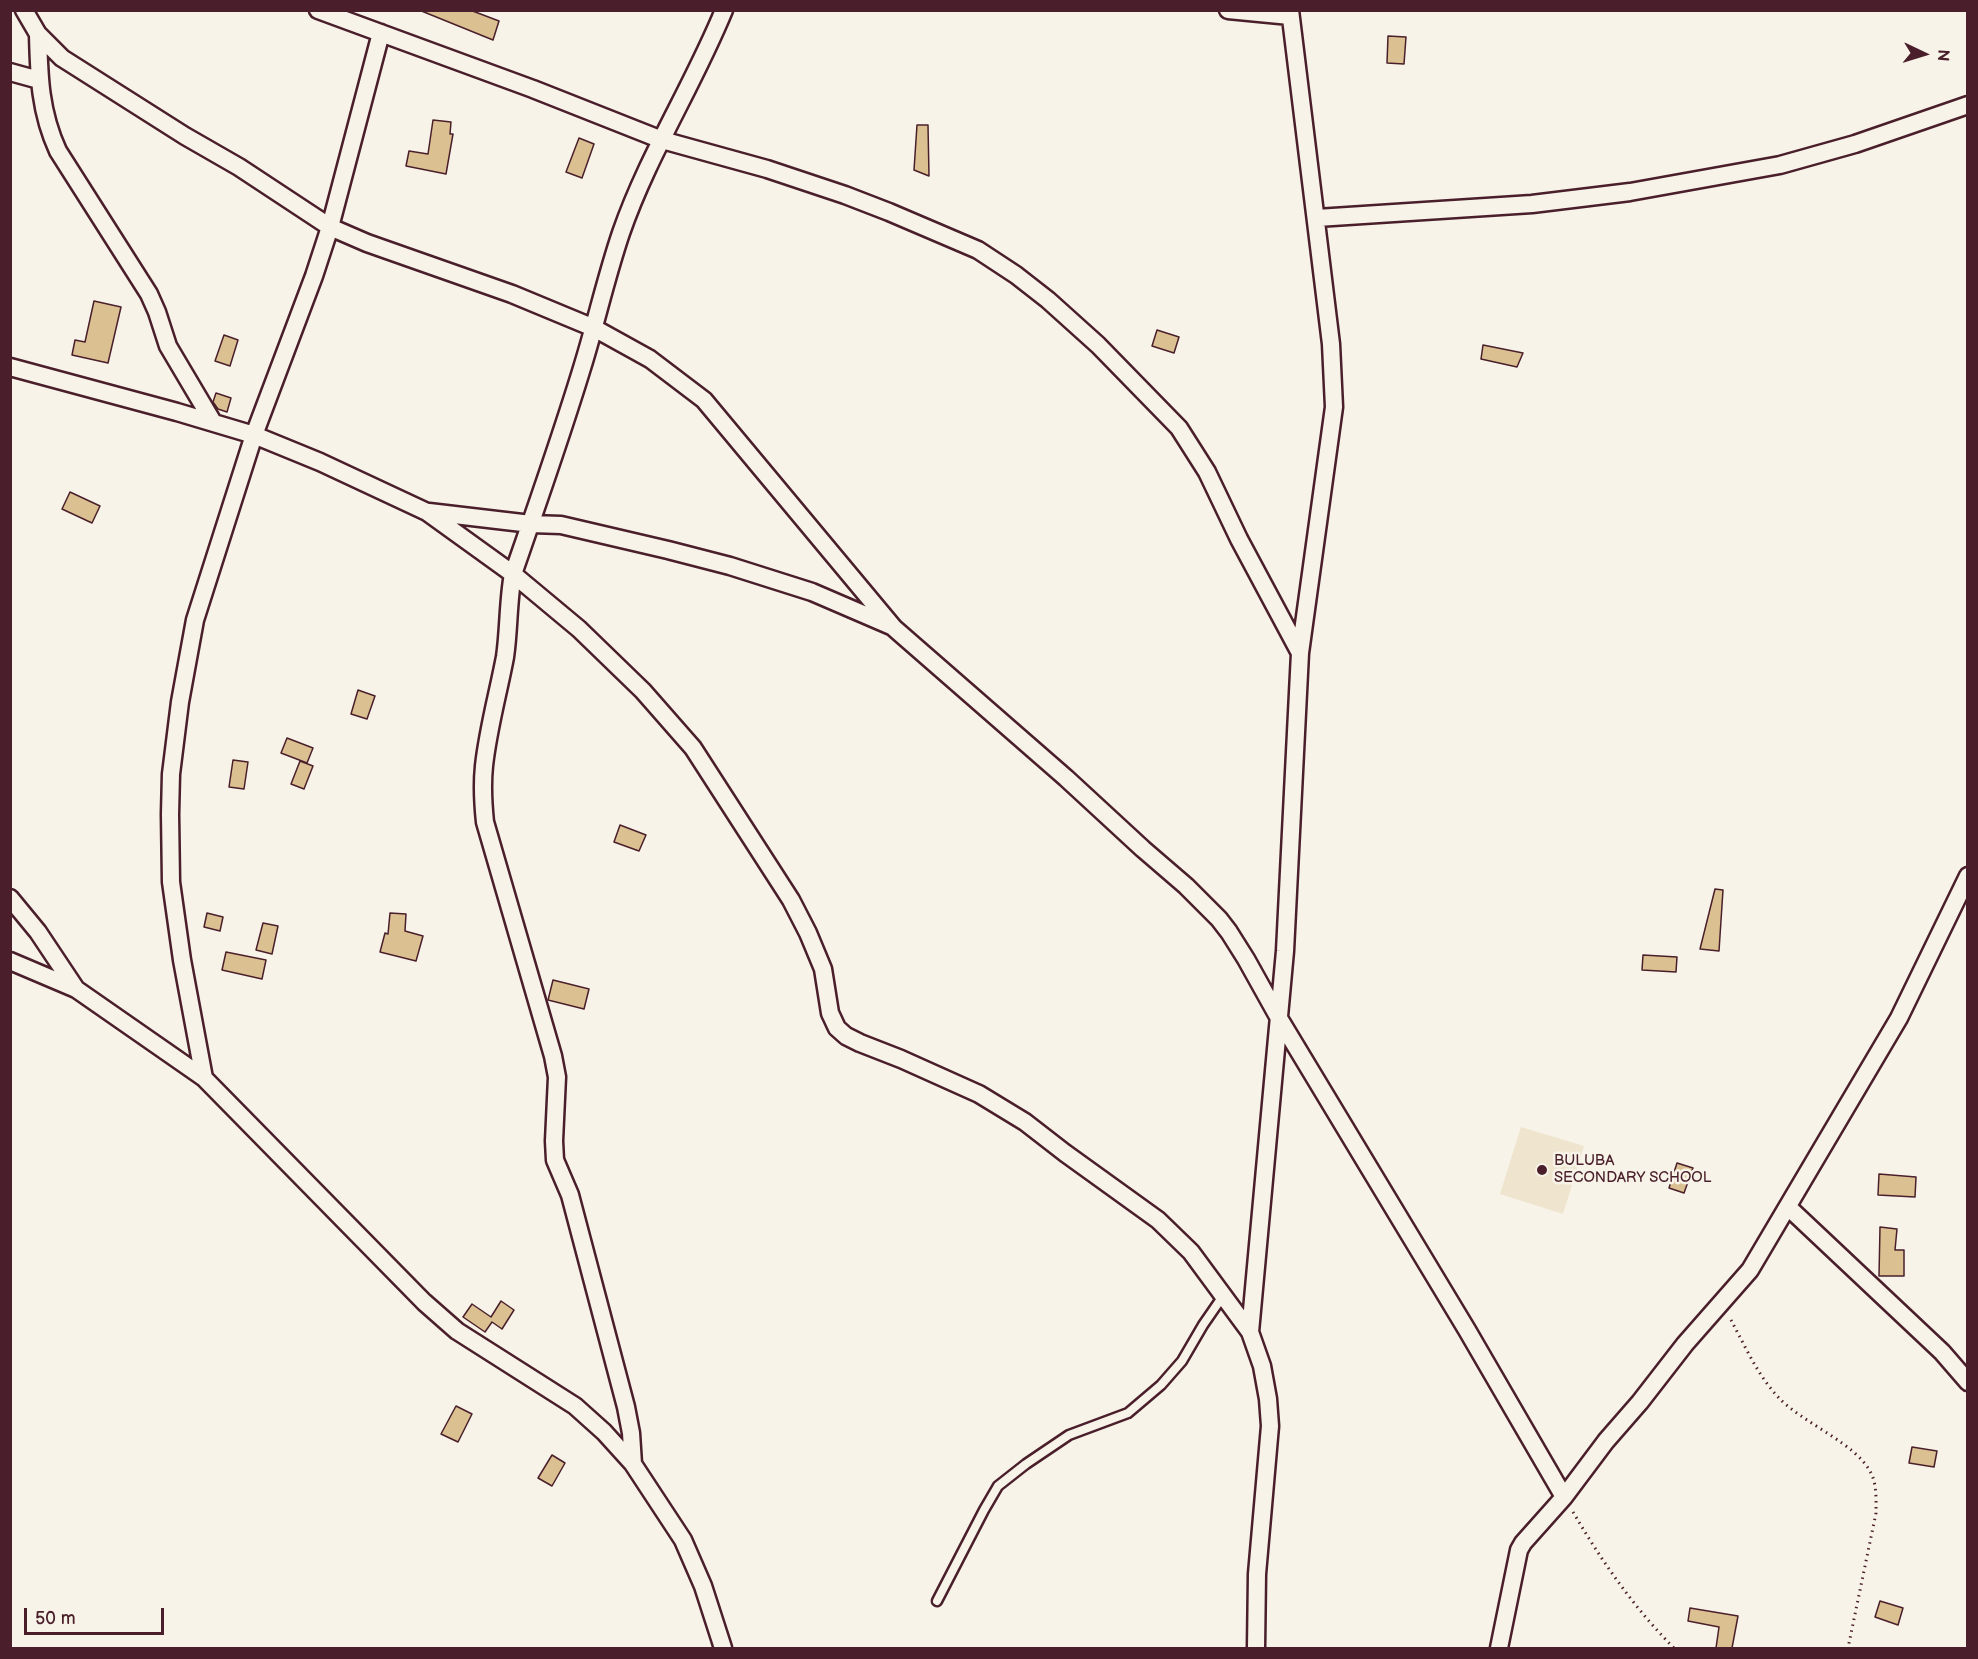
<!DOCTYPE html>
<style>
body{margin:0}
#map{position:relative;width:1978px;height:1659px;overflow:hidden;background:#f7f3e8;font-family:"Balsamiq Sans",sans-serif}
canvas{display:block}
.frame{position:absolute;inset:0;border:12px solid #4a1f2b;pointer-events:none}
.north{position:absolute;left:1894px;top:24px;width:60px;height:60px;-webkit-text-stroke:4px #f7f3e8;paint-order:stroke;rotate:94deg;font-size:16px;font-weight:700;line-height:24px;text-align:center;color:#4a1f2b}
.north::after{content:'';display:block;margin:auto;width:21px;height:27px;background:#4a1f2b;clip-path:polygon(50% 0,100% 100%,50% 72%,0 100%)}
.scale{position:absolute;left:24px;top:1608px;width:140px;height:27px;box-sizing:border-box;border:3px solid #4a1f2b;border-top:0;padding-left:8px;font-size:18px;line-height:21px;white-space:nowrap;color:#4a1f2b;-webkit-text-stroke:4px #f7f3e8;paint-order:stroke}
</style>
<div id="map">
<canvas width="1978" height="1659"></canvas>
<div class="frame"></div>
<div class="north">N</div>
<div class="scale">50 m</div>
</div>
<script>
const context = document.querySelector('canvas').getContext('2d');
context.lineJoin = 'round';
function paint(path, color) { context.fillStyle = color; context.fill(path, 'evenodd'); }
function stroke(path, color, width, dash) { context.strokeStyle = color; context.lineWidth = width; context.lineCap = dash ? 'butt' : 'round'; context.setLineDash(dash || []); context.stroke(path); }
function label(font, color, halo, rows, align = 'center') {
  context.font = font + ' "Balsamiq Sans",sans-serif'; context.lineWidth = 5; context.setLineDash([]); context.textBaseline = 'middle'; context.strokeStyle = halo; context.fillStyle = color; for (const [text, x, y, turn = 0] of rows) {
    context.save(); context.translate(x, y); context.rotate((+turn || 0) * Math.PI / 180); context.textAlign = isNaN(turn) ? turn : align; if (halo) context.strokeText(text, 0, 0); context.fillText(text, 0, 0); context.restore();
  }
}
paint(new Path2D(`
 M1521,1127l63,19 -21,68 -63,-20z`), '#efe4ce');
const building = new Path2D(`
 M419,10h51l29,11 -6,19z
 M1388,36l18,1 -2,27 -17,-1z
 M433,120l18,2 -1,12h3l-7,40 -40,-8 3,-15 19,3z
 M917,125h11l1,51 -15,-6z
 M579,138l15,6 -12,34 -16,-6z
 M94,301l27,6 -13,56 -36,-8 3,-15 10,2z
 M1157,330l22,7 -5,16 -22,-7z
 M224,335l14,5 -8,26 -15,-5z
 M1483,345l40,8 -6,14 -36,-8z
 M216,393l15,5 -4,14 -9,-3 -5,-7z
 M70,492l30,14 -8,17 -30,-14z
 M358,690l17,6 -8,23 -16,-5z
 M287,738l26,10 -6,15 -26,-10z
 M233,760l15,2 -4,27 -15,-2z
 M300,761l13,5 -9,23 -13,-5z
 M620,825l26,10 -7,16 -25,-9z
 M1715,889l8,1 -4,61 -19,-2z
 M207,913l16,4 -3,14 -16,-4z
 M390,913l16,1 -1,17 18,5 -7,25 -36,-9 5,-19 3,1z
 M263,923l15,3 -6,28 -16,-4z
 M226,952l40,8 -4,19 -40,-9z
 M1643,955l34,2 -1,15 -34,-2z
 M553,980l36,9 -5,20 -36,-9z
 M1677,1163l16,5 -9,25 -15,-5z
 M1879,1174l37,3 -1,20 -37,-2z
 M1880,1227l17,2 -2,21h9v26h-25z
 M501,1301l13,9 -12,19 -10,-7 -7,10 -22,-15 9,-13 19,13z
 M456,1406l16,8 -14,28 -17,-8z
 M1912,1447l25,4 -3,16 -25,-4z
 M552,1455l13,8 -13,23 -14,-8z
 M1880,1601l23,7 -5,17 -23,-8z
 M1690,1608l48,8 -6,32h-16l3,-21 -31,-6z`);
paint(building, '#dbc091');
stroke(building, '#4a1f2b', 1.5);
const service = new Path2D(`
 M937,1601l47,-91 14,-24 28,-22 43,-29 59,-22 33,-28 21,-24 21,-36 20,-29`);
const minor = new Path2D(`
 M24,10l14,24 24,24 123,78 54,31 91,60 37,16 145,51 82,34 56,31 54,41 190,228 172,150 77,71 43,37 33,33 10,13 17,27 34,61 187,310 97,167
 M318,10l215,79 129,51 105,29 78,26 44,17 89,38 38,25 32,25 50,45 81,83 28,44 32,67 61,114
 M1228,10l62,6
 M38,34c1,43 2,78 20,117l91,143 8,18 11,34 45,76
 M10,72l29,8
 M1317,218l215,-14 98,-12 150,-27 75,-21 113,-39
 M10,367l167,45 77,23 66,27 107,50 86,62 66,55 64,62 50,57 98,152 17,33 15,36 7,44 7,15 9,8 14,7 41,16 78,35 46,28 40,31 93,67 33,32 59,80 12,34 6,33 2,27 -13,148 -1,74
 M429,512l102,12 30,1 107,25 62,16 82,26 79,34
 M10,898l28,34 38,57
 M10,961l66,28 128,89 220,224 33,29 118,75 29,26 29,32 50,76 20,46 20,62
 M204,1078l-22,-118 -11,-78 -1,-68 1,-40 9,-72 15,-82 59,-185 60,-159 16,-49 51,-194
 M1788,1207l154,145 26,30
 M1250,1332l35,-381 15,-298 34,-246 -3,-63 -41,-334
 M633,1464l-2,-31 -5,-26 -56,-212 -15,-35 -1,-19 3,-64 -4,-21 -68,-234c-2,-19 -3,-37 -1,-56 4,-37 14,-72 21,-109 4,-27 3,-56 8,-83 24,-69 48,-137 69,-206 14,-45 24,-91 39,-135 27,-78 72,-147 103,-223
 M1499,1648l20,-98 4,-7 41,-46 42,-56 34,-39 45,-58 65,-74 149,-252 69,-142`);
stroke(service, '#4a1f2b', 13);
stroke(minor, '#4a1f2b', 21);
stroke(new Path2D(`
 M1731,1320c14,26 27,56 48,78 25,26 77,45 92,75 6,12 5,27 5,40l-28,135
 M1573,1512c28,48 61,96 101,136`), '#4a1f2b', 3, [1.5, 4.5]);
stroke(service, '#f7f3e8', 8);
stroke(minor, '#f7f3e8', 16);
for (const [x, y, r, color] of [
 [1542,1170,6,"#4a1f2b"]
]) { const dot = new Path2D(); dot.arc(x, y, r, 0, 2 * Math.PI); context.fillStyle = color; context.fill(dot); stroke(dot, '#f7f3e8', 2); }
label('15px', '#4a1f2b', '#f7f3e8', [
 ["BULUBA",1554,1161],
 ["SECONDARY SCHOOL",1554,1178]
], 'left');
</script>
